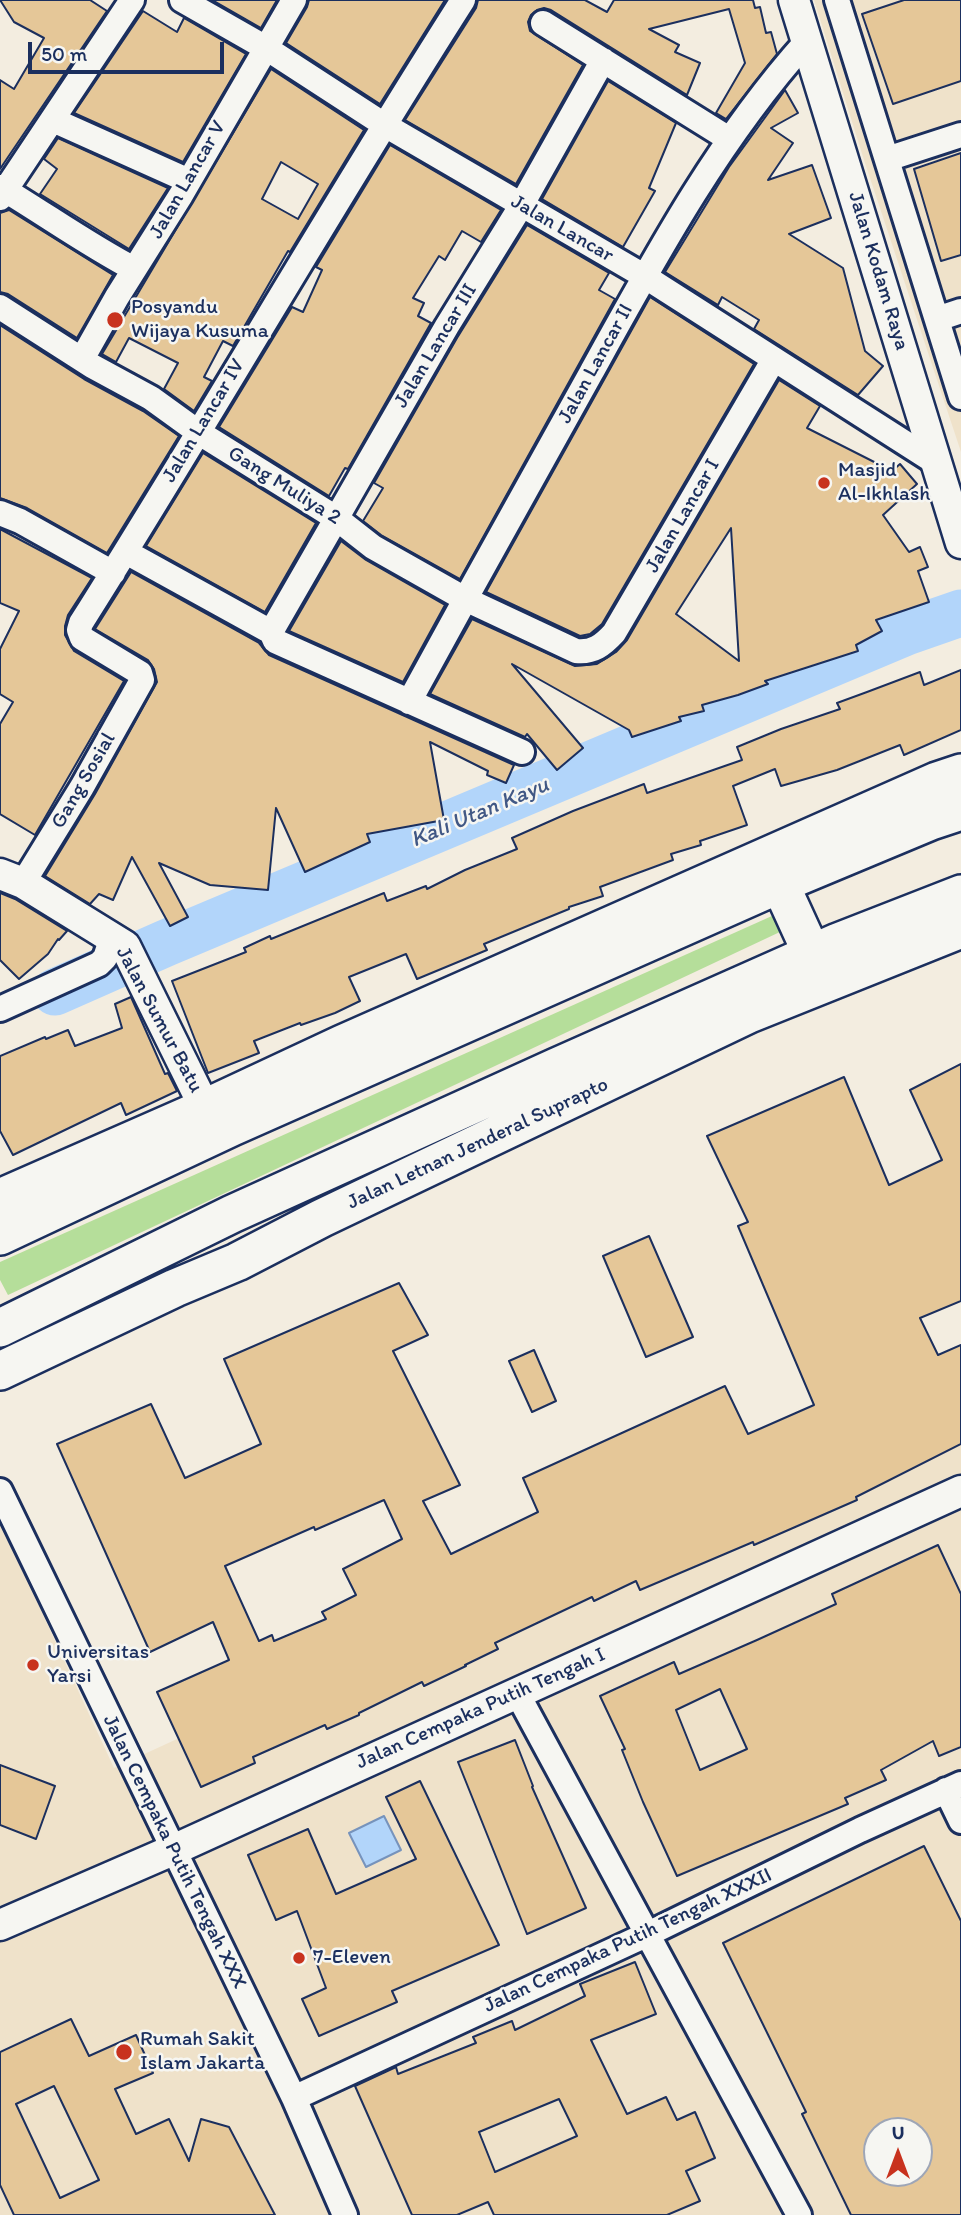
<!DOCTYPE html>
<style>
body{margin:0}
#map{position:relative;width:961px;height:2215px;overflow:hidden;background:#f3ede0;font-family:Itim,sans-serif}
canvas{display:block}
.north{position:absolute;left:863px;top:2117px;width:70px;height:70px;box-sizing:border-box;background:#f6f6f2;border:2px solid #9ea6b7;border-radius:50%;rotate:0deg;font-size:19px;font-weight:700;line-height:28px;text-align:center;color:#1b2f5e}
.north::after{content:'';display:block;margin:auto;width:24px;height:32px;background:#c8321e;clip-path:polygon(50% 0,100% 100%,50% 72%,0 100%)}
.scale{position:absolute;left:28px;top:42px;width:196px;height:32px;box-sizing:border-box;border:4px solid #1b2f5e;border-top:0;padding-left:9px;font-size:21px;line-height:24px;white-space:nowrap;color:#1b2f5e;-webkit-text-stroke:5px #f6f6f2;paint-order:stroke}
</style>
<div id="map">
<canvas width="961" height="2215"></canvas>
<div class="north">U</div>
<div class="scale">50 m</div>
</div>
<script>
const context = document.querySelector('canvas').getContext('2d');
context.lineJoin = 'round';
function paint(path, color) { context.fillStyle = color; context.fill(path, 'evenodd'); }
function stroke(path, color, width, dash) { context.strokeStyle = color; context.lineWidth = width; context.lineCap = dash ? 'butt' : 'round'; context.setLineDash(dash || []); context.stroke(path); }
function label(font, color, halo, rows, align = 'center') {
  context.font = font + ' Itim,sans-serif'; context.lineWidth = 5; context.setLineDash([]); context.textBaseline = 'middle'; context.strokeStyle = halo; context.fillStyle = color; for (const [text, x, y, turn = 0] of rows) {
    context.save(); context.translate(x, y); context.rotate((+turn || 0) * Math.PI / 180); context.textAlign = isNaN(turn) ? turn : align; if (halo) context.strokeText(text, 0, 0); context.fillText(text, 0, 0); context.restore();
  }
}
paint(new Path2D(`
 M814,0h147v452l-97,-292z
 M961,1378v837h-961v-693l114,246zM877,2131h42v42h-42z`), '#efe2ca');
paint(new Path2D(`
 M792,907l7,16 -791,372 -8,-15v-18z`), '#b5de9a');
const water = new Path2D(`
 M384,1816l17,34 -35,17 -17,-34z`);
paint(water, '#b2d5fa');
stroke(water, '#7693bc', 2);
stroke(new Path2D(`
 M55,992l111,-49 740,-311 55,-19`), '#b2d5fa', 47);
const building = new Path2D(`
 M0,0h90l17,11 -107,158v-89l14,9 30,-51 -30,-16z
 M212,0h65l-16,28z
 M309,0h136l-65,104 -94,-61 21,-36z
 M478,0h107l22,12 7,-12h139l2,8 5,-1 6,26 5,-1 6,22 -51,65 -10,-6 29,-50 -16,-54 -80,20 30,16 -4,7 25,11 -13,32 -136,-85 -7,-2 -7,2 -6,5 -3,7 2,9 53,34 -67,119 -111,-64 71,-112z
 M904,0h57v81l-68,23 -31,-90z
 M143,11l34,21 7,-14 62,36 -63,108 -109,-49z
 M271,69l93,61 -74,122 -2,-1 -55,95 -10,-5 -19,36 8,4 -18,30 -30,-22 14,-26 -49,-25 -13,24 -14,-8zM281,162l37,22 -20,35 -36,-20z
 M608,81l68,42 -27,65 6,3 -32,56 -81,-48z
 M785,90l13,23 -27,15 22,15 -25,37 44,-15 19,53 -42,16 54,34 22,83 18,15 -25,29 -104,-66 5,-9 -37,-23 -4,8 -53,-33 64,-105z
 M58,138l110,50 -39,61 -89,-55 17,-25 -13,-10z
 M390,145l111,65 -20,32 -19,-11 -17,29 -6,-4 -26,42 11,5 -6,13 13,7 -83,146 -3,-1 -16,28 -110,-69 73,-120 11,5 19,-42 -6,-3z
 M961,153v102l-20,6 -27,-92z
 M9,210l104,65 -36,63 -69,-44 -8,-2v-79z
 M527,225l82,48 -10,17 16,9 -155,280 -79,-44 -18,-14 20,-33 -9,-5 83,-145z
 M650,297l104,67 -152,260 -12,10 -10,2 -94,-44z
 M0,325l84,54 59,32 36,25 -72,117 -80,-45 -27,-10z
 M779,380l41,26 -13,22 85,43 8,-7 17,20 -34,31 26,37 11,-5 8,20 -10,4 11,31 -53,18 6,11 -26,14 2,6 -93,30 3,3 -30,11 -36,10 2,6 -25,6 2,4 -49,16 -3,-7 -117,-66 71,84 -26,22 -30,-36 -2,3 -95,-43 42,-75 103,47 22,-2 19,-12 11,-12zM731,528l8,133 -63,-47z
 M203,453l113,70 -51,89 -119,-66z
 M0,529l92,49 -24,37 -3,11v9l9,16 50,30 -89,154 -35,-21v-90l13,-22 -13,-8v-45l19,-38 -19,-8z
 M341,541l25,19 79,45 -42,77 -114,-51z
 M131,572l128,71 10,12 245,110 -8,18 -19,-8 1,-4 -58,-29 14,78 -77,14 3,8 -65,30 -29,-64 -8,82 -58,-5 -51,-22 29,54 -18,9 -38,-69 -19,43 -14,-6 -9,10 -45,-28 50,-82 62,-112 -3,-13 -6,-9 -53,-31z
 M961,670v60l-57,25 -4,-10 -63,25 -56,16 -6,-17 -42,17 14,39 -47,16 1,4 -30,9 2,6 -73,27 3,9 -34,11v2l-27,11 -58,24 3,6 -70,29 -11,-25 -57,23 11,24 -25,12 -34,12 -1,-2 -46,18 5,12 -51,20 -36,-92 74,-29 -2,-4 26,-12 1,3 113,-46 3,8 39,-15 1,3 38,-19 52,-21 -5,-11 61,-27 71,-27 3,9 95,-33 -5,-13 44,-18 59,-20 -3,-6 30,-11 53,-20 4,13z
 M0,893l15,6 52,32 -8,9 -1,-1 -10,15 -29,25 -19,-19z
 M131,997l34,77 3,-1 9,18 -51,24 -5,-12 -108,52 -13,-24v-75l45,-19 1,2 22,-9 7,16 47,-18 -7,-24z
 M961,1064v237l-41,17 18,37 23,-10v99l-105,53 1,3 -103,45 -1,-3 -113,48 -4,-9 -42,20 -2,-4 -97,46 3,6 -33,16 1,1 -42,20 -2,-4 -63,31v2l-32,14 -2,-4 -72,32 2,6 -54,24 -44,-95 72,-32 -16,-38 -63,30 -93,-208 94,-40 34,74 76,-34 -37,-85 175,-76 29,52 -35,16 67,134 -37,16 28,53 87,-42 -15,-34 202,-92 23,48 66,-29 -76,-179 10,-4 -41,-86 137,-59 45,108 53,-25 -32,-70zM384,1500l18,39 -59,30 13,26 -34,17 4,7 -52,22 -2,-6 -13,6 -34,-75 89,-39 1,3z
 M649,1236l44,101 -47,20 -43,-101z
 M534,1350l22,51 -24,11 -23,-51z
 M938,1545l23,49v153l-22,9 -6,-15 -52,29 5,10 -41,18 3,6 -171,72 -34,-74 -21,-52 3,-1 -25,-53 74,-34 5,12 78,-34 79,-36 -4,-10zM720,1689l27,60 -47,21 -24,-60z
 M515,1740l18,46 -1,1 54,121 -59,26 -69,-172z
 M0,1765l55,21 -19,53 -36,-14z
 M420,1781l79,164 -107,46 5,11 -78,34 -17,-37 24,-11 -29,-77 -21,9 -28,-65 60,-26 28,65 80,-35 -30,-62z
 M924,1846l37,75v294h-110l-49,-101 4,-2 -83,-169zM877,2131h42v42h-42z
 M635,1962l21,52 -65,26 36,74 39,-17 11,23 18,-8 20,46 -29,13 14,30 -33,14h-173l-6,-13 -31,13h-45l-57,-129 41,-19 2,7 78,-31 -3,-6 39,-16 3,9 70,-34 -5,-12zM559,2099l18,37 -82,36 -16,-40z
 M71,2019l18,37 47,-21 17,38 -38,16 21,45 33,-15 20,42 12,-42 28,8 46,88h-261l-14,-30v-133zM54,2086l45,94 -39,18 -44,-94z`);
paint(building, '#e5c798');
stroke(building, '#1b2f5e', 2);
const minor = new Path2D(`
 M182,0l84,48 117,76 261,152 294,188
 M837,0l124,397
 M543,23l186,116
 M53,120l136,61
 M887,159l74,-24
 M0,187c45,27 88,58 134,82
 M0,198l132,-198
 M0,307l92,59 59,32 47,34 138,86 37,29 92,52 111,52c17,2 27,-6 38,-18l160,-274
 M937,319l24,-8
 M82,359l35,-62 64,-102 113,-195
 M0,513l20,8 93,52
 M126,552l145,80 4,9 247,111
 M271,632l176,-306 74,-120 82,-146
 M409,702c60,-110 121,-220 182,-329 64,-116 127,-233 216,-332
 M23,883l59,-96 60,-107 -2,-7 -58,-35 -3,-8 2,-7c130,-206 251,-418 382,-623
 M0,1009l99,-45 6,-6 7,-21
 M0,1491l294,607 51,117
 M517,1693l282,522
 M946,1790l15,31
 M294,2098l354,-164 212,-104 101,-46`);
const tertiary = new Path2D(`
 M794,0l167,543
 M0,874l23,9 102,63 80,162
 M0,1925l173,-75 788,-359`);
const primary = new Path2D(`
 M780,884l32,70
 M0,1198l205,-90 137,-64 595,-263 24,-8
 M0,1236l232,-109 548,-243 151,-63 30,-10
 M0,1328l232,-114 324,-147 282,-125 123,-48
 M0,1371l175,-83 62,-26 85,-44 427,-204 212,-85`);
stroke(minor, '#1b2f5e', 30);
stroke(tertiary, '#1b2f5e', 35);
stroke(primary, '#1b2f5e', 42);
stroke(minor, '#f6f6f2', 24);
stroke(tertiary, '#f6f6f2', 30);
stroke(primary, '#f6f6f2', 37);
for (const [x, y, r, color] of [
 [115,320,9,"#c8321e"],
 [824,483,7,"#c8321e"],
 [33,1665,7,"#c8321e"],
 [299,1958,7,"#c8321e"],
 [124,2052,9,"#c8321e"]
]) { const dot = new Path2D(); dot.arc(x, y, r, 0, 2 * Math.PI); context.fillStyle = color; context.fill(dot); stroke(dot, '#f6f6f2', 2.5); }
label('21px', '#1b2f5e', '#f6f6f2', [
 ["Jalan Lancar V",188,180,-60],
 ["Jalan Lancar",562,229,30],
 ["Jalan Kodam Raya",878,271,73],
 ["Jalan Lancar III",436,346,-59],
 ["Jalan Lancar II",596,364,-61],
 ["Jalan Lancar IV",204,421,-59],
 ["Gang Muliya 2",284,486,32],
 ["Jalan Lancar I",683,516,-60],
 ["Gang Sosial",84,781,-60],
 ["Jalan Sumur Batu",159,1020,62],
 ["Jalan Letnan Jenderal Suprapto",478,1144,-25],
 ["Jalan Cempaka Putih Tengah I",481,1709,-24],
 ["Jalan Cempaka Putih Tengah XXX",174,1852,64],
 ["Jalan Cempaka Putih Tengah XXXII",628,1941,-25]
]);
label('21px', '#1b2f5e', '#f6f6f2', [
 ["Posyandu",131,308],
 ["Wijaya Kusuma",131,332],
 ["Masjid",838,471],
 ["Al-Ikhlash",838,495],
 ["Universitas",47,1653],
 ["Yarsi",47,1677],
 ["7-Eleven",313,1958],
 ["Rumah Sakit",140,2040],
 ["Islam Jakarta",140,2064]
], 'left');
label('italic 23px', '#415885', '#f6f6f2', [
 ["Kali Utan Kayu",480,813,-23]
]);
</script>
